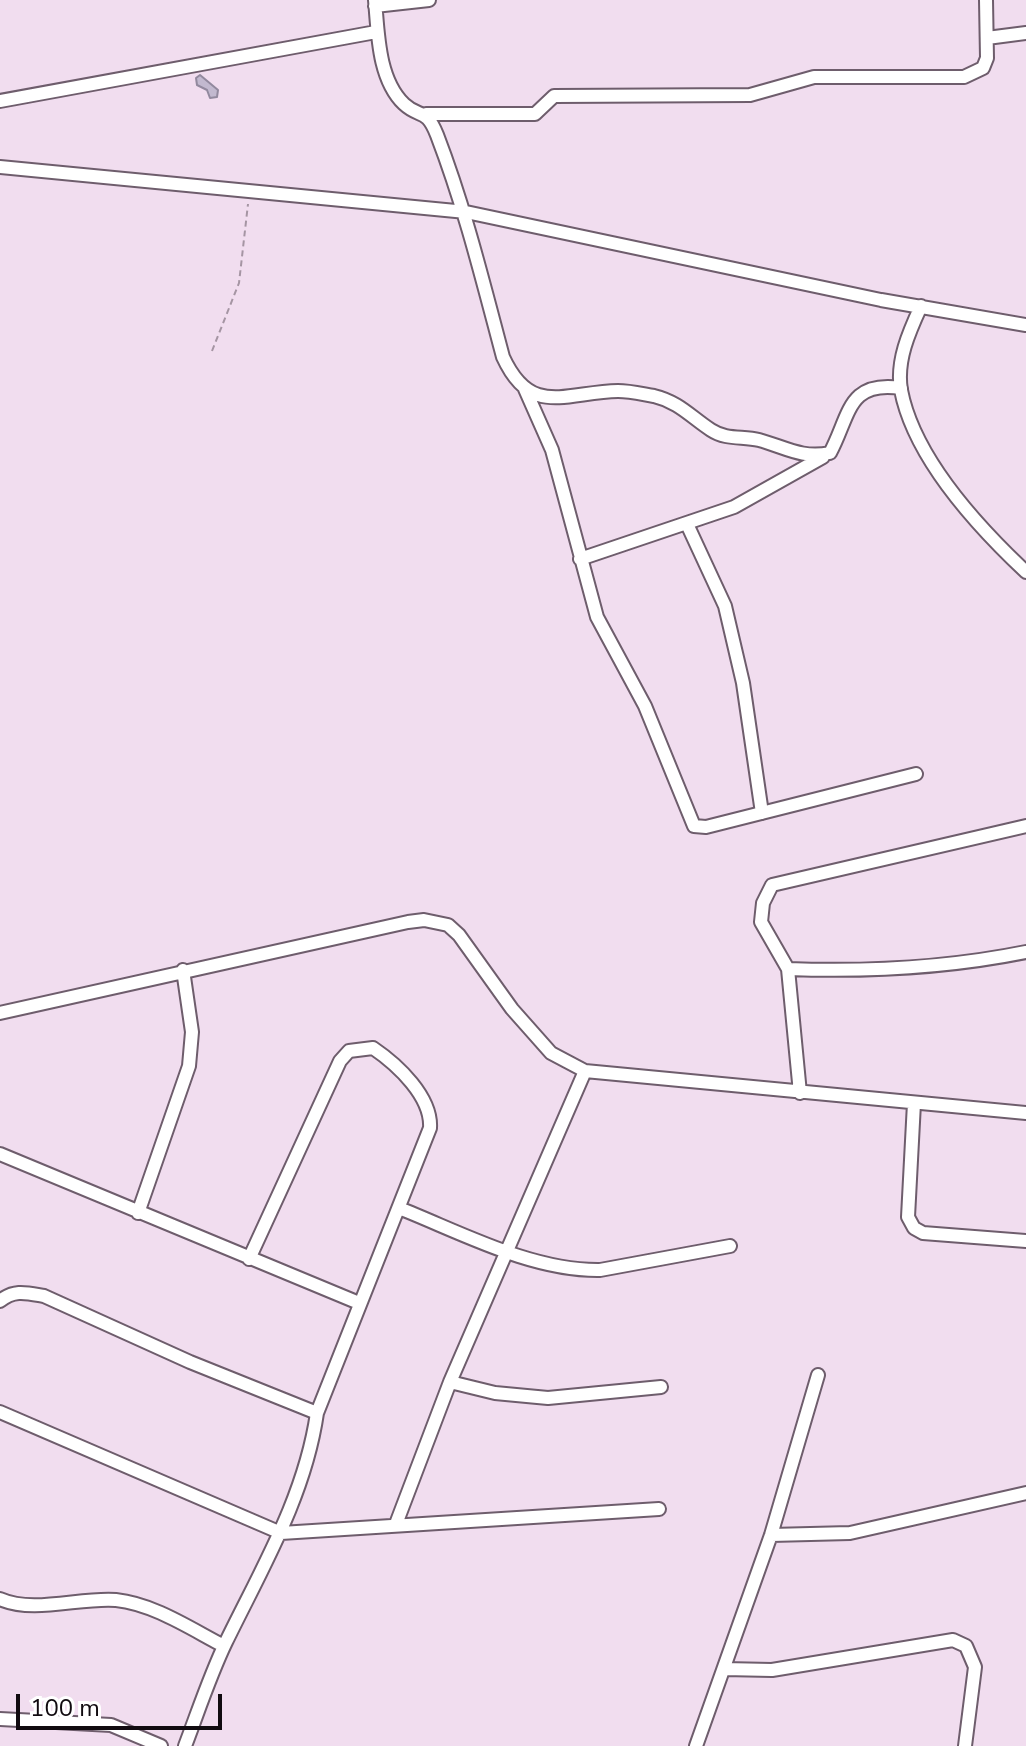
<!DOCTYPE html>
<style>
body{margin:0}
#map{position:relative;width:1026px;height:1746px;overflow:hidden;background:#f1ddef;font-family:"Nunito Sans",sans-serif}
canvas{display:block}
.scale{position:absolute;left:16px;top:1694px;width:206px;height:36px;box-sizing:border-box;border:4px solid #110b10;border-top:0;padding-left:10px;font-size:24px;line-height:28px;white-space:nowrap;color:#110b10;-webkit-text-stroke:6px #fff;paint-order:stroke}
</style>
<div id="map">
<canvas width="1026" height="1746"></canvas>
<div class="scale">100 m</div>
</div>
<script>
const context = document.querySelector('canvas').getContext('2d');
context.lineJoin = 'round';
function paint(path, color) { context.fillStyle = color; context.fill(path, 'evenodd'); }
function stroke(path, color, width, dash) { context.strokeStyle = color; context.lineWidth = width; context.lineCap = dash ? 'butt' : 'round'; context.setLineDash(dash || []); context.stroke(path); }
const building = new Path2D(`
 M200,75l18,15 -1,7 -7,1 -3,-8 -10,-5 -1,-7z`);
paint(building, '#c2b9cf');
stroke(building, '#92899e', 2);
const street = new Path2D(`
 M375,0c3,33 3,79 29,104 16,15 22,3 33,31 28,73 46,147 66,222 28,61 63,35 115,34 12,0 24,3 36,5 25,6 37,21 57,34 15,10 32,6 48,10 26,7 43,19 71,13 20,-37 17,-73 71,-65
 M375,6l54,-6
 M987,38l39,-5
 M0,101l376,-69
 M426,114h109l19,-18 196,-1 64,-18h150l19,-9 4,-10 -1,-58
 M0,167l466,45 415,88 145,25
 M921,306c-12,26 -25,55 -20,84 13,68 76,136 125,182
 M525,389l27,61 45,167 48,89 49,120 12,1 210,-53
 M687,524l38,82 18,77 19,130
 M580,559l154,-52 89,-50
 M788,969c81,3 159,-1 238,-17
 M0,1013l408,-91 16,-2 24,5 11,10 53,74 39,44 34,18 441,42
 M800,1093l-12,-124 -27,-47 2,-19 9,-18 254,-59
 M914,1103l-6,114 6,11 9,5 103,8
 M0,1154l359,149
 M399,1208c63,25 133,63 201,62l130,-24
 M138,1213l51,-147 3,-34 -9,-62
 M0,1301c14,-12 27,-8 44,-5l146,66 127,51
 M450,1382l45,11 53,5 113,-11
 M0,1412l281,121 378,-24
 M396,1524l54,-142 135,-311
 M771,1535l79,-2 176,-40
 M0,1599c34,15 80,-2 116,1 38,4 75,29 108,46
 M724,1669l48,1 181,-30 13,6 9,21 -10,79
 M0,1719l111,6 50,21
 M185,1746c13,-34 25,-71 41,-104 36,-74 79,-146 91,-229l113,-285c2,-31 -32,-63 -57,-80l-24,3 -9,10 -91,198
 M696,1746l75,-211 47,-160`);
stroke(street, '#6e5d6c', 16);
stroke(new Path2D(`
 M212,351l27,-68 9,-79`), '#a595a3', 2, [6, 4]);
stroke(street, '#fff', 12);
</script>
